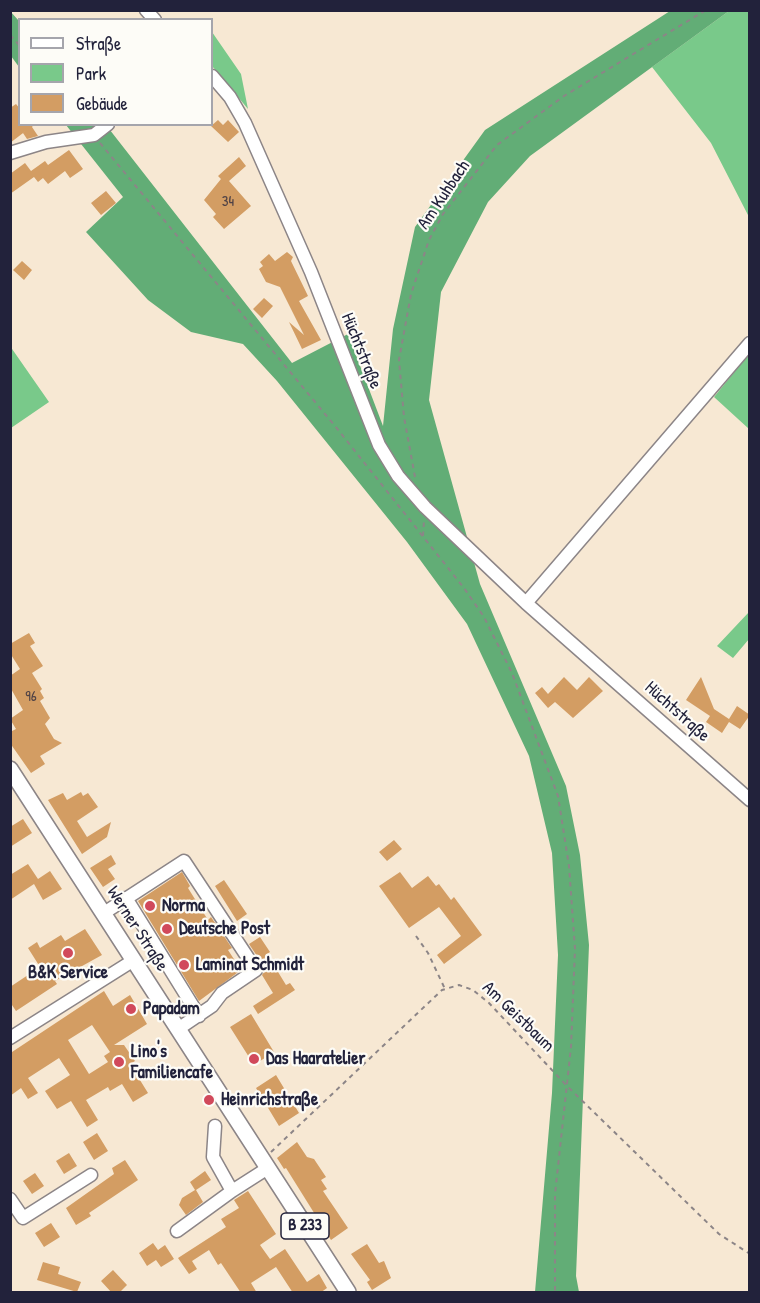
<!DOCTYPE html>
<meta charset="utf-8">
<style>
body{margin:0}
#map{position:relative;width:760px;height:1303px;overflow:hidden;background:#f7e8d3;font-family:"Patrick Hand",sans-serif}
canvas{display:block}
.frame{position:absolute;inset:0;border:12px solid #22223b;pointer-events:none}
.legend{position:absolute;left:18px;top:18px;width:195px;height:108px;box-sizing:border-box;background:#fdfcf7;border:2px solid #a5a5ac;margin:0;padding:8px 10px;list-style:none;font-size:18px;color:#22223b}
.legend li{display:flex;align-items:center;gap:12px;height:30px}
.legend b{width:30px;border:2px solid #a5a5ac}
</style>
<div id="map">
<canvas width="760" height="1303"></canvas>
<div class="frame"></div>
<ul class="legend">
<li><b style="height:8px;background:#fff"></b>Straße</li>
<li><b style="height:16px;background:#79c98a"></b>Park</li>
<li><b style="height:16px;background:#d39d63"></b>Gebäude</li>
</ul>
</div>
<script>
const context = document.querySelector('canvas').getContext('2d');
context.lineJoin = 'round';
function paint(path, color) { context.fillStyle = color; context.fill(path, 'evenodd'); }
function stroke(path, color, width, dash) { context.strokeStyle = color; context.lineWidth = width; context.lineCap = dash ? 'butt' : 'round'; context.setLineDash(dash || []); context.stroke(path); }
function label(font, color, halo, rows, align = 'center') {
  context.font = font + ' "Patrick Hand",sans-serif'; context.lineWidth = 4.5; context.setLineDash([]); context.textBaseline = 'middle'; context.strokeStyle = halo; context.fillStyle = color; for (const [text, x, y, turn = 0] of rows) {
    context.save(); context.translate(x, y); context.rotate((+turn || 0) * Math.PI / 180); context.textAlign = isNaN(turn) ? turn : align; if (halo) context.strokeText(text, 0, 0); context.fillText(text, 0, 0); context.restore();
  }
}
paint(new Path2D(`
 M729,11h20v206l-38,-74 -59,-76z
 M212,32l29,42 7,35 -36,-43z
 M10,346l39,56 -38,26h-1z
 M749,354v75l-35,-32z
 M749,612v27l-16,19 -16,-12z`), '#79c98a');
paint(new Path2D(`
 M10,11l9,10v46l-8,-11z
 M670,11h59l-199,145 -42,46 -47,90 -12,108 51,184 86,202 14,69 9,90 -13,331 3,16h-44l17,-199 6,-138 -6,-102 -23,-97 -62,-132 -60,-82 -130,-161 -34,-37 -52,-12 -43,-32 -62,-68 37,-35 -57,-72h40l186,238 56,-29 35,92 10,-97 22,-102 70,-97z`), '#62ad76');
paint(new Path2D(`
 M16,104l4,5v15h14l-2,3 6,9 -11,3 -4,-6 4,-3 -17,13v-35z
 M218,120l5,5 5,-5 11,12 -11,10 -17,-16z
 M69,150l14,19 -13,9 -5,-7 -17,13 -5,-6 -5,4 -4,-5 -24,17v-20l15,-11 6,8 14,-10 3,4z
 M239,157l7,9 -17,15 22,25 -27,23 -11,-12 3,-3 -12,-14 17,-21 -3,-3z
 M106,191l10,12 -15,12 -10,-12z
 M287,252l6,5 -2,4 17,35 -9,5 22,39 -19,9 -13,-27 15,13 -24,-48 -14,-5 -7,-13 4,-3 -3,-4 9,-8 6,7z
 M22,261l10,9 -8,10 -11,-10z
 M264,298l9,8 -11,12 -9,-9z
 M29,633l6,10 -5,3 13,20 -11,7 10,16 -2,2 4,7 -4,3 10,17 -5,6 9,15 8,4 -22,13 5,8 -14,9 -21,-30v-11l6,-3 -6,-10 13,-9 -13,-23v-11l10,-7 -10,-16v-9z
 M564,677l13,13 12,-13 14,14 -30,27 -18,-16 -7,6 -13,-15 7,-6 6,7z
 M701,677l13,32 15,10 8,-13 13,9 -10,14 -11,-7 -7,11 -16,-11 4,-6 -24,-16z
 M81,792l2,4 5,-3 10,14 -21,14 10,16 24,-15 -4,15 -25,17 -34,-54 15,-7 4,7z
 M23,819l9,14 -22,14v-20z
 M394,840l8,9 -15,12 -8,-9z
 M111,855l5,9 -8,5 7,10 -12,8 -13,-19z
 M28,864l10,15 12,-8 12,18 -19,11 -9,-16 -24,16v-25z
 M182,872l8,14 -2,2 20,32 3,-3 21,31 -4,2 13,20 -42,31 -61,-100z
 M400,872l12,16 16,-12 8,10 3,-2 12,16 3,-3 28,38 -38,29 -7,-9 24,-19 -22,-29 -30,21 -30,-42z
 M224,880l23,34 -10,7 -22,-35z
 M85,929l17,26 -47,26 2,3 -41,27 -6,-9v-15l30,-20 -12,-19 9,-6 3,6 21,-13 4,6z
 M260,937l10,15 -3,2 19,31 4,-2 5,7 -37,24 -5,-8 20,-13 -11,-18 3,-4 -2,-6 -14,-21z
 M104,991l9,15 17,-11 17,29 -33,21h10l11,16 -5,3 18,29 -15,9 -11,-18 -12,7 -2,-4 -22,13 12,20 -11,7 -16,-26 -14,8 -12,-18 25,-16 -11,-17 -31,20 10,15 -10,6 -7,-11 -11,8 2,-44zM92,1025l18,27 -6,4 4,6 -19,12 -21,-34z
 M251,1014l23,38 -20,13 -24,-38z
 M276,1075l23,38 -20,13 -23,-38z
 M97,1133l11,18 -14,9 -11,-18z
 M297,1142l10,15 7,2 12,18 -5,3 6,9 -4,2 25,37 -17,12 -45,-72 -2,1 -7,-11z
 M69,1153l8,13 -13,8 -8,-13z
 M125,1160l13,20 -49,33 2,3 -15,9 -10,-17 48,-34 -2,-6z
 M205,1171l6,9 -15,10 7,12 -17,13 -7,-10 3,-7 13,-8 -5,-8z
 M35,1173l9,13 -12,8 -9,-13z
 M248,1191l28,43 -16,11 10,14 15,-10 22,33 12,-8 8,14 -7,5h-27l-17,-26 -25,16 6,10h-16l-20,-30 -3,2 -9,-15 -17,11 5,8 -8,5 -11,-16 48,-31 -5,-8 18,-11 -5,-8z
 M51,1223l9,14 -16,10 -9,-14z
 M153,1243l5,7 7,-5 9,14 -13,8 -5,-7 -9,6 -8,-13z
 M367,1244l12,19 5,-2 7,17 -19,12 -5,-8 3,-2 -19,-26z
 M43,1262l17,5 -2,7 23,8 -4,10 -40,-12z
 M113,1270l14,15 -8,8h-7l-11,-12z`), '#d39d63');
const minor = new Path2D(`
 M146,10l9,10
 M212,76l18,21 15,26 66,149 68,173 19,31 27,31 101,96 224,197
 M10,153l36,-11 48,-7 14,-11
 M526,603l224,-260
 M126,898l73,118
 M104,913l80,-52 72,109 -34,23 -10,13 -34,23
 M10,1038l124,-78
 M215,1126l-2,31 19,34 36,-23
 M10,1199l13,19 68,-43
 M177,1231l55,-40`);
const major = new Path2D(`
 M10,769l338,523`);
stroke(minor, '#8c8587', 15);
stroke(major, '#8c8587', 18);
stroke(new Path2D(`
 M10,35l10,11
 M100,143l235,283 129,162 20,29 28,56 46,123 11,70 6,83 -4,98 -16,147v98
 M415,477l-11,-60 -5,-57 12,-66 18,-54 14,-26 54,-69 67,-49 142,-86
 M423,536l1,-15
 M416,936l12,17 17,36
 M271,1152l171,-162 17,-5 14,5 16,13 77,82 153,149 31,20`), '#8c8587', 2, [4.5, 4.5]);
stroke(minor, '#fff', 12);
stroke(major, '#fff', 15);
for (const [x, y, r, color] of [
 [150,906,6,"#d1495b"],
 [167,929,6,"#d1495b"],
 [68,953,6,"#d1495b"],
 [184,965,6,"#d1495b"],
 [131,1009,6,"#d1495b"],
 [254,1059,6,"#d1495b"],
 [119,1062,6,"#d1495b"],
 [209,1100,6,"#d1495b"]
]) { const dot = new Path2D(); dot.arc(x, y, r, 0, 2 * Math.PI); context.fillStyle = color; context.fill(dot); stroke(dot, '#fdfcf7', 2); }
label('15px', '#4e4145', null, [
 ["34",228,202],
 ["96",31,697]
]);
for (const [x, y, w] of [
 [305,1226,48]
]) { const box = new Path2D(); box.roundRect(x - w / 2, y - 13, w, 26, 4.5); context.fillStyle = '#fdfcf7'; context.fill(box); stroke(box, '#22223b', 1.5); }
label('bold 16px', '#22223b', null, [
 ["B 233",305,1226]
]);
label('18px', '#22223b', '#fdfcf7', [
 ["Am Kuhbach",444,195,-56],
 ["Hüchtstraße",361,351,68],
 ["Hüchtstraße",677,712,42],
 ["Werner Straße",137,929,57],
 ["Am Geistbaum",518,1017,44]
]);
label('bold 18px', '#22223b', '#fdfcf7', [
 ["Norma",162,906],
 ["Deutsche Post",179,929],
 ["Laminat Schmidt",196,965],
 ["B&K Service",68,973,"center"],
 ["Papadam",143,1009],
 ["Lino's",131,1052],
 ["Familiencafe",131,1073],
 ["Das Haaratelier",266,1059],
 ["Heinrichstraße",221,1100]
], 'left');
</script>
